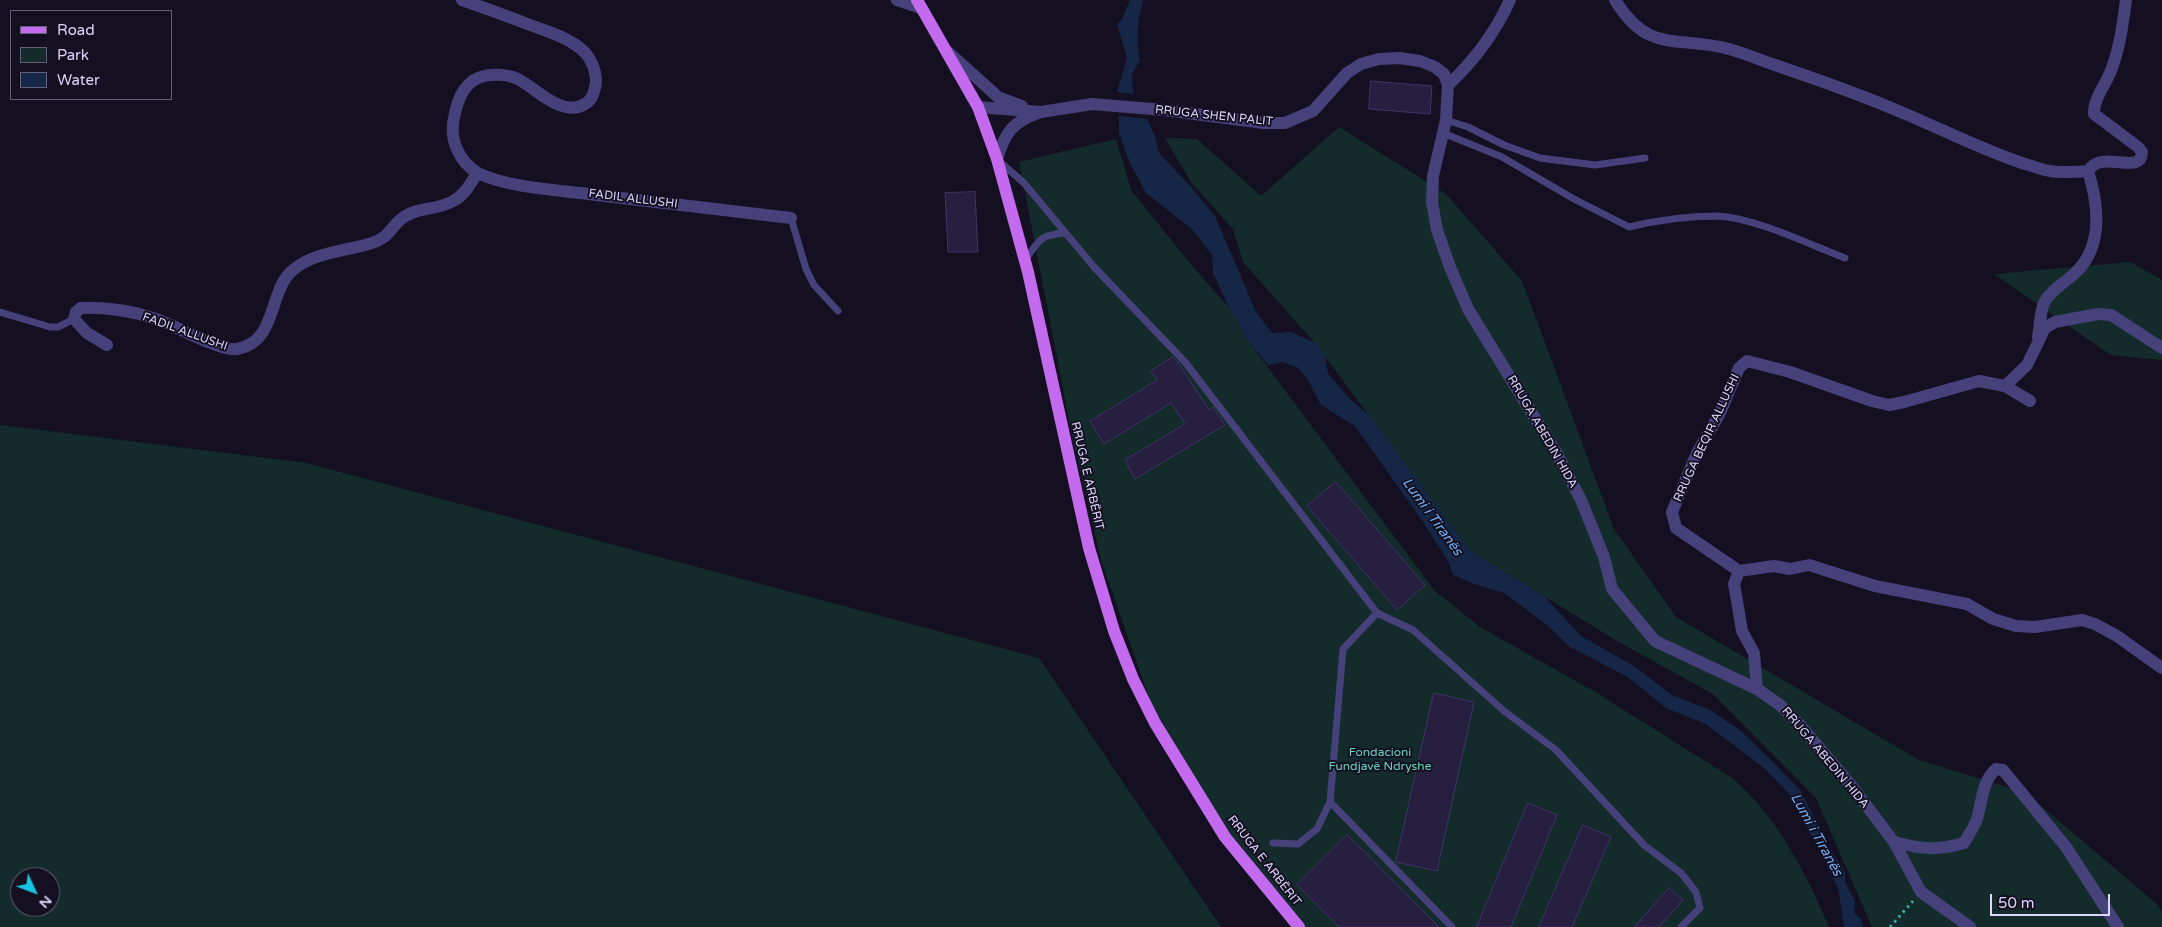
<!DOCTYPE html>
<meta charset="utf-8">
<style>
body{margin:0}
#map{position:relative;width:2162px;height:927px;overflow:hidden;background:#141022;font-family:"Varela Round",sans-serif}
canvas{display:block}
.legend{position:absolute;left:10px;top:10px;width:162px;height:90px;box-sizing:border-box;background:#141022;border:1px solid #645f78;margin:0;padding:6px 9px;list-style:none;font-size:15px;color:#dcd6fa}
.legend li{display:flex;align-items:center;gap:10px;height:25px}
.legend b{width:25px;border:1px solid #645f78}
.north{position:absolute;left:10px;top:867px;width:50px;height:50px;box-sizing:border-box;background:#141022;border:1px solid #645f78;border-radius:50%;rotate:133deg;font-size:14px;font-weight:700;line-height:20px;text-align:center;color:#dcd6fa}
.north::after{content:'';display:block;margin:auto;width:18px;height:22px;background:#1ac4e2;clip-path:polygon(50% 0,100% 100%,50% 72%,0 100%)}
.scale{position:absolute;left:1990px;top:894px;width:120px;height:22px;box-sizing:border-box;border:2px solid #dcd6fa;border-top:0;padding-left:6px;font-size:15px;line-height:18px;white-space:nowrap;color:#dcd6fa;-webkit-text-stroke:4px #141022;paint-order:stroke}
</style>
<div id="map">
<canvas width="2162" height="927"></canvas>
<ul class="legend">
<li><b style="height:6px;background:#c36aee"></b>Road</li>
<li><b style="height:14px;background:#142b2b"></b>Park</li>
<li><b style="height:14px;background:#152647"></b>Water</li>
</ul>
<div class="north">N</div>
<div class="scale">50 m</div>
</div>
<script>
const context = document.querySelector('canvas').getContext('2d');
context.lineJoin = 'round';
function paint(path, color) { context.fillStyle = color; context.fill(path, 'evenodd'); }
function stroke(path, color, width, dash) { context.strokeStyle = color; context.lineWidth = width; context.lineCap = dash ? 'butt' : 'round'; context.setLineDash(dash || []); context.stroke(path); }
function label(font, color, halo, rows, align = 'center') {
  context.font = font + ' "Varela Round",sans-serif'; context.lineWidth = 4; context.setLineDash([]); context.textBaseline = 'middle'; context.strokeStyle = halo; context.fillStyle = color; for (const [text, x, y, turn = 0] of rows) {
    context.save(); context.translate(x, y); context.rotate((+turn || 0) * Math.PI / 180); context.textAlign = isNaN(turn) ? turn : align; if (halo) context.strokeText(text, 0, 0); context.fillText(text, 0, 0); context.restore();
  }
}
paint(new Path2D(`
 M1339,127l107,67 76,87 92,248 62,88 243,143 107,33 132,112 4,7v15h-290l-56,-129 -103,-104 -94,-52 -149,-91 -155,-208 -72,-81 -10,-33 -42,-47 -26,-44 32,1 64,57z
 M1116,139l15,51 57,71 41,47 19,33 187,250 45,36 117,66 135,85c45,38 74,95 97,149h-529l-72,-93 -77,-131 -49,-140 -28,-118 -55,-283z
 M2130,262l32,18v80l-51,-5 -117,-81z
 M0,425l306,38 733,195 182,269h-1221zM20,877h30v30h-30z`), '#142b2b');
paint(new Path2D(`
 M1130,0h13c-5,19 -8,41 -3,60l-8,14 1,20 -16,-2 10,-34 -10,-34 5,-5z
 M1119,116l28,3 8,17 4,17 33,35 23,28 41,96 16,21 19,-1 24,11 10,13 3,18 23,26 19,16 100,135 75,46 36,39 53,30 38,29 36,14 32,21 33,32 28,29 26,53 18,28v10l10,19 -1,12 7,6 2,8h-19l-6,-39 -46,-91 -27,-28 -59,-45 -40,-16 -38,-31 -58,-30 -23,-22 -43,-32 -27,-8 -24,-10 -5,-14 -27,-42 -66,-93 -34,-21 -14,-27 -9,-10 -15,-6 -15,3 -20,-24 -19,-33 -16,-35 -1,-18 -20,-26 -46,-36 -17,-32 -10,-28z`), '#152647');
const building = new Path2D(`
 M1371,81l61,5 -2,28 -61,-5z
 M975,192l3,60h-30l-3,-59z
 M1173,357l6,7 30,46 4,-3 12,18 -90,54 -10,-19 60,-36 -14,-21 -67,41 -14,-23 67,-41 -6,-9z
 M1336,482l89,103 -28,25 -90,-104z
 M1434,693l40,9 -37,169 -41,-9z
 M1528,803l29,12 -46,112h-34z
 M1583,825l28,12 -39,90h-33z
 M1347,835l18,17 74,75h-100l-42,-42z
 M1669,888l14,12 -24,27h-24z`);
paint(building, '#271f40');
stroke(building, '#41336a', 1);
stroke(new Path2D(`
 M1890,927l23,-26`), '#3da7a6', 3, [2.5, 4]);
stroke(new Path2D(`
 M1446,120l22,7 36,18 36,13 55,7 50,-7
 M1443,133l59,24 72,42 55,28c29,-7 59,-11 88,-11 39,2 91,28 128,42
 M999,161l25,22 70,84 91,95 192,251 -34,36 -13,153 -13,27 -19,15 -25,-1
 M791,218l15,51 8,16 24,26
 M1025,260c15,-20 14,-25 40,-27
 M0,312l50,15h8l16,-8
 M1377,613l36,17 91,81 52,39 88,95 37,28 15,19 4,16 -19,19
 M1330,802l122,125`), '#46417b', 7);
stroke(new Path2D(`
 M462,0c23,8 45,16 68,25 16,6 37,12 51,24 9,7 15,20 15,33 -1,8 -3,18 -11,22 -23,14 -48,-15 -67,-25 -11,-5 -29,-6 -40,-1 -16,7 -21,25 -24,40 -5,21 5,44 24,55 27,14 79,17 110,21 68,8 135,16 203,24
 M897,0l24,8
 M1615,0c34,55 61,35 114,49 15,4 29,10 43,15 44,15 88,30 131,49 41,17 79,37 122,51 8,2 17,6 25,7 12,2 25,1 38,0 14,-23 53,6 54,-19l-4,-5 -44,-33c-1,-15 13,-31 18,-46 8,-22 11,-45 14,-68
 M948,52l50,45 24,9
 M1448,85c27,-25 47,-52 62,-85
 M978,107l63,5 51,-8 72,6 100,13h21l28,-12 34,-38 14,-9 18,-5 20,-1 21,3 15,6 9,7 4,11 -2,35 -13,56 -1,26 5,28 13,37 18,42 89,145 24,46 23,57 8,32 43,52 102,48 23,16 19,19 55,65 40,53 27,50 49,35
 M997,159c8,-26 15,-37 41,-46
 M2038,337c2,-10 2,-25 6,-34 6,-12 20,-20 30,-29 30,-27 25,-68 14,-103
 M107,345l-20,-12 -13,-14 2,-7 5,-4c25,-1 51,3 75,11 18,6 65,33 81,30 41,-7 31,-59 56,-79 21,-18 54,-19 79,-27 16,-5 18,-14 28,-23 16,-14 37,-9 53,-19 12,-6 18,-18 24,-28
 M2005,386l22,-21 18,-37 10,-6 43,-8 13,1 51,33
 M1739,571l-63,-43 -4,-16 25,-59 23,-40 19,-45 8,-7 43,11 82,29 17,4 15,-3 75,-21 26,5 25,15
 M1757,689l-3,-36 -12,-22 -6,-36 -2,-11 5,-13 35,-5 16,3 19,-4 66,21 92,18 26,15 23,7 19,1 47,-7 13,4 22,12 45,32
 M1894,842c27,7 43,9 70,1 4,-7 10,-16 13,-24 5,-17 5,-38 19,-50l7,1 63,77 52,80`), '#46417b', 12);
stroke(new Path2D(`
 M917,0l61,107 19,52 31,113 61,276 25,83 19,48 22,44 70,114 74,90`), '#c36aee', 12);
label('12px', '#dcd6fa', '#141022', [
 ["RRUGA SHEN PALIT",1214,116,6],
 ["FADIL ALLUSHI",633,199,7],
 ["FADIL ALLUSHI",185,332,20],
 ["RRUGA ABEDIN HIDA",1542,432,60],
 ["RRUGA BEQIR ALLUSHI",1707,438,-65],
 ["RRUGA E ARBËRIT",1087,476,77],
 ["RRUGA ABEDIN HIDA",1825,758,50],
 ["RRUGA E ARBËRIT",1264,861,52]
]);
label('12px', '#6ad2bd', '#141022', [
 ["Fondacioni",1380,753],
 ["Fundjavë Ndryshe",1380,767]
]);
label('italic 14px', '#70adee', '#141022', [
 ["Lumi i Tiranës",1432,517,54],
 ["Lumi i Tiranës",1816,835,61]
]);
</script>
